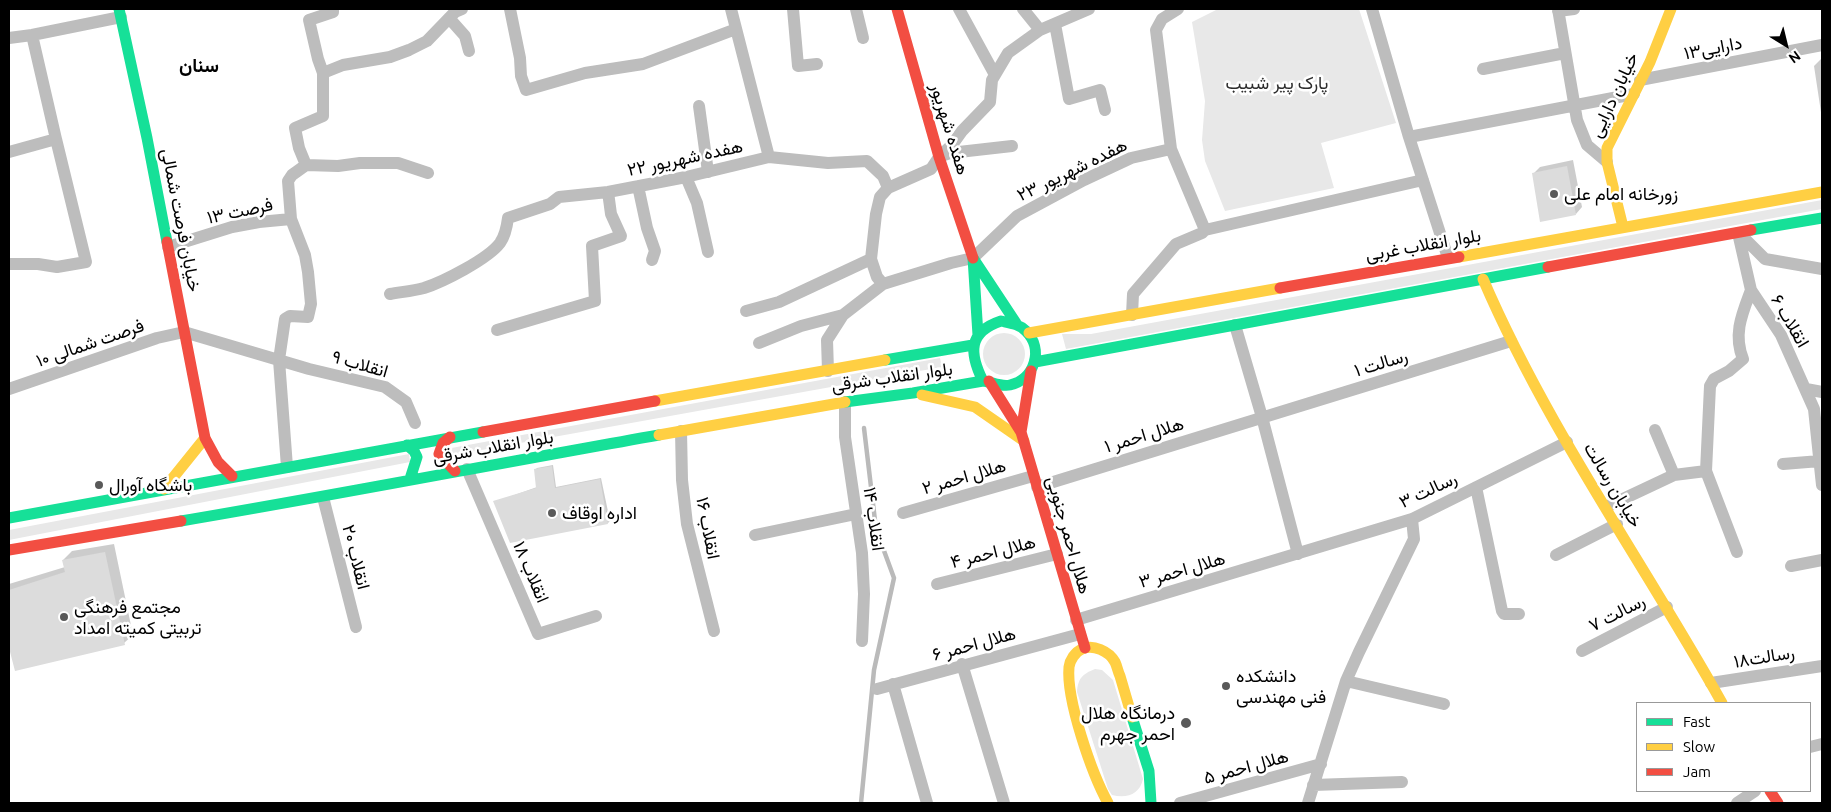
<!DOCTYPE html>
<meta charset="utf-8">
<style>
body{margin:0}
#map{position:relative;width:1831px;height:812px;overflow:hidden;background:#fff;font-family:Ubuntu,sans-serif}
canvas{display:block}
.frame{position:absolute;inset:0;border:10px solid #000;pointer-events:none}
.legend{position:absolute;left:1636px;top:702px;width:175px;height:90px;box-sizing:border-box;background:#fff;border:1px solid #999;margin:0;padding:6px 9px;list-style:none;font-size:15px;color:#000}
.legend li{display:flex;align-items:center;gap:10px;height:25px}
.legend b{width:25px;border:1px solid #999}
.north{position:absolute;left:1761px;top:20px;width:50px;height:50px;-webkit-text-stroke:4px #fff;paint-order:stroke;rotate:144deg;font-size:14px;font-weight:700;line-height:20px;text-align:center;color:#000}
.north::after{content:'';display:block;margin:auto;width:18px;height:22px;background:#000;clip-path:polygon(50% 0,100% 100%,50% 72%,0 100%)}
</style>
<div id="map">
<canvas width="1831" height="812"></canvas>
<div class="frame"></div>
<ul class="legend">
<li><b style="height:6px;background:#16e098"></b>Fast</li>
<li><b style="height:6px;background:#ffcf43"></b>Slow</li>
<li><b style="height:6px;background:#f24e42"></b>Jam</li>
</ul>
<div class="north">N</div>
</div>
<script>
const context = document.querySelector('canvas').getContext('2d');
context.lineJoin = 'round';
function paint(path, color) { context.fillStyle = color; context.fill(path, 'evenodd'); }
function stroke(path, color, width, dash) { context.strokeStyle = color; context.lineWidth = width; context.lineCap = dash ? 'butt' : 'round'; context.setLineDash(dash || []); context.stroke(path); }
function label(font, color, halo, rows, align = 'center') {
  context.font = font + ' Ubuntu,Vazirmatn,sans-serif'; context.lineWidth = 5; context.setLineDash([]); context.textBaseline = 'middle'; context.strokeStyle = halo; context.fillStyle = color; for (const [text, x, y, turn = 0] of rows) {
    context.save(); context.translate(x, y); context.rotate((+turn || 0) * Math.PI / 180); context.textAlign = isNaN(turn) ? turn : align; if (halo) context.strokeText(text, 0, 0); context.fillText(text, 0, 0); context.restore();
  }
}
paint(new Path2D(`
 M1218,9h141l37,114 -75,20 13,45 -109,23 -20,-50 -3,-21 3,-39 -13,-79z
 M1822,200v9l-756,140 -4,-15h29z
 M983 354a21 21 0 1 1 42 0a21 21 0 1 1-42 0Z
 M940,358l2,9 -494,89 -2,-7z
 M409,454l1,8 -401,78v-10z
 M1095,669l7,1 11,10 30,99c-3,15 -16,20 -31,16l-4,-6 -31,-97c1,-13 5,-18 18,-23z`), '#e8e8e8');
paint(new Path2D(`
 M1822,58v61l-8,-53z
 M1573,160l9,47 -6,7 -43,-40 7,-7z
 M553,465l3,22 45,-9 9,43 -2,2 -113,-21 42,-15 -2,-17 2,-2z
 M114,544l19,91 -9,8 -108,27 -7,-27v-59l56,-17 -2,-7 9,-9z`), '#0003');
stroke(new Path2D(`
 M861,803l13,-133 20,-92 -18,-49 -12,-101`), '#bababa', 4.5);
paint(new Path2D(`
 M1567,166l9,49 -36,7 -8,-49z
 M552,466l3,22 45,-9 8,45 -98,19 -17,-42 43,-13 -2,-19z
 M105,552l20,93 -110,26 -6,-23v-58l56,-18 -3,-12z`), '#dcdcdc');
stroke(new Path2D(`
 M510,9l10,49 1,18 5,14 59,-17 58,-9 93,-35
 M731,9l38,148 59,6 39,-2 16,15 5,12 43,-19 8,-12 13,-12 10,-14 28,-29 2,-22 16,-27 32,-23 49,-21
 M793,9l5,57 19,-2
 M856,9l7,29
 M959,9l36,66
 M1023,9l17,21
 M1372,9l37,128 39,121
 M1558,9l19,111 10,25 20,17
 M1558,11l16,-2
 M449,18l16,18 4,15
 M1055,24l14,75 31,-9 5,20
 M9,38l23,-3 89,-18
 M1483,69l82,-16
 M323,73l-5,-14 -9,-39 24,-8v-3
 M1640,80l182,-35
 M699,106l9,66
 M1409,137l225,-43
 M9,152l47,-13 -24,-104
 M941,156l9,-3 62,-7
 M306,165l32,1 22,-3h38l30,10
 M686,177l11,26 11,49
 M638,186l9,42 8,23 -3,9
 M1205,230l218,-50
 M1738,233l13,57 30,45 33,74 8,76
 M1739,233l26,26 57,10
 M168,247l64,-20 27,-5 32,-3
 M871,259l6,18 6,7 68,-21 22,-5 44,-42 67,-36 47,-22 40,-9 -15,-119 6,-11 16,-10
 M9,264h29l19,3 29,-5 -30,-123
 M390,294c11,-2 23,-3 34,-6 19,-6 64,-29 76,-45 5,-7 7,-17 8,-25l42,-14 9,-7 49,-5 78,-15 83,-20
 M746,311l33,-9 92,-43 5,-45 4,-17 8,-9
 M1132,315l1,-21 43,-50 26,-11 3,-3 -34,-81
 M1235,325l27,92 36,137
 M497,330l98,-29 -3,-55 29,-10 -10,-22 -3,-22
 M759,343l42,-17 42,-11
 M828,371l-1,-31 16,-25 40,-31
 M9,389l148,-51 27,-6 125,37 76,18 21,15 9,21
 M1806,389l16,3
 M845,402v35l17,116 2,41 -2,47
 M681,431l1,49 5,44 27,107
 M1783,464l37,-3
 M287,467l-8,-107 6,-41 5,-3 18,1 3,-13 -3,-32 -3,-17 -14,-36 -3,-38 4,-6 14,-10 -7,-17 -4,-20 28,-12v-43l20,-8 47,-8 19,-7 18,-9 28,-29 7,-3
 M467,469l71,165 58,-18
 M1706,471l31,81
 M1674,475l32,-4 4,-85 4,-7 15,-8 14,-12c-10,-25 -1,-45 8,-69
 M1037,487l474,-146
 M1476,487l26,124 2,3h15
 M323,497l33,130
 M1606,507l68,-32 -19,-45
 M903,513l130,-37
 M755,535l101,-21
 M1556,555l61,-31
 M1791,566l31,-6
 M937,584l120,-30
 M1076,620l336,-101 155,-77
 M1582,651l85,-44
 M962,664l42,139
 M1346,681l98,23
 M1711,683l111,-17
 M893,684l34,119
 M877,689l203,-55
 M1810,747l12,-3
 M1313,785l89,-3
 M1180,803l141,-39
 M1308,803l38,-122 13,-29 55,-113 -2,-20
 M1737,803l18,-12`), '#bdbdbd', 12);
stroke(new Path2D(`
 M119,9l28,129 20,104
 M1751,230l71,-12
 M1001,321c9,2 18,3 25,10 18,18 9,48 -16,54 -9,2 -18,-3 -27,-4 -14,-28 -15,-49 18,-60z
 M978,335l-5,-77 43,65
 M885,360l88,-15
 M1035,362l513,-95
 M845,402l68,-9 70,-12
 M407,445l7,6 3,6 -7,22
 M9,518l474,-86
 M181,521c160,-27 319,-58 478,-86
 M1132,717l17,54 2,32`), '#16e098', 11);
stroke(new Path2D(`
 M1623,227l-16,-65v-14l43,-86 21,-53
 M1459,257l363,-65
 M1483,279c64,149 160,283 239,424
 M1029,333l251,-45
 M922,395l53,12 49,34
 M655,401l230,-41
 M659,435l186,-33
 M164,489l41,-51
 M1108,803c-16,-29 -42,-103 -39,-136 1,-7 6,-15 13,-18 11,-5 27,2 33,13 2,4 3,10 5,14 4,14 8,27 12,41`), '#ffcf43', 11);
stroke(new Path2D(`
 M897,9l42,148 34,101
 M167,242l38,196 13,24 14,14
 M1548,267l203,-37
 M1280,288l179,-31
 M989,381l32,51 10,-61
 M483,432l172,-31
 M1021,432l64,216
 M450,437l-7,6 -4,11 16,17
 M9,550l172,-29
 M1770,791l8,12`), '#f24e42', 11);
for (const [x, y, r, color] of [
 [1554,194,5,"#595959"],
 [99,485,5,"#595959"],
 [552,513,5,"#595959"],
 [64,617,5,"#595959"],
 [1226,686,5,"#595959"],
 [1186,723,6,"#595959"]
]) { const dot = new Path2D(); dot.arc(x, y, r, 0, 2 * Math.PI); context.fillStyle = color; context.fill(dot); stroke(dot, '#fff', 2); }
label('18px', '#000', '#fff', [
 ["دارایی۱۳",1713,48,-11],
 ["خیابان دارایی",1614,95,-65],
 ["هفده شهریور",950,129,73],
 ["هفده شهریور ۲۲",685,158,-12],
 ["هفده شهریور ۲۳",1072,170,-26],
 ["فرصت ۱۳",240,211,-12],
 ["خیابان فرصت شمالی",181,220,79],
 ["بلوار انقلاب غربی",1423,245,-10],
 ["انقلاب ۶",1790,321,60],
 ["فرصت شمالی ۱۰",90,343,-19],
 ["رسالت ۱",1381,363,-17],
 ["انقلاب ۹",360,364,16],
 ["بلوار انقلاب شرقی",892,377,-8],
 ["هلال احمر ۱",1144,435,-17],
 ["بلوار انقلاب شرقی",493,447,-10],
 ["هلال احمر ۲",964,477,-16],
 ["خیابان رسالت",1613,485,59],
 ["رسالت ۳",1428,490,-25],
 ["انقلاب ۱۴",874,519,82],
 ["انقلاب ۱۶",708,528,79],
 ["هلال احمر جنوبی",1069,535,74],
 ["هلال احمر ۴",993,552,-14],
 ["انقلاب ۲۰",356,557,76],
 ["هلال احمر ۳",1182,570,-16],
 ["انقلاب ۱۸",531,572,67],
 ["رسالت ۷",1617,613,-27],
 ["هلال احمر ۶",974,644,-15],
 ["رسالت۱۸",1764,657,-9],
 ["هلال احمر ۵",1246,767,-15]
]);
label('18px', '#2d2d2d', '#fff', [
 ["پارک پیر شبیب",1277,83]
]);
label('18px', '#000', '#fff', [
 ["زورخانه امام علی",1564,194],
 ["باشگاه آورال",109,485],
 ["اداره اوقاف",562,513],
 ["مجتمع فرهنگی",74,607],
 ["‌تربیتی کمیته امداد",74,628],
 ["دانشکده",1236,676],
 ["فنی مهندسی",1236,697],
 ["درمانگاه هلال",1175,713,"right"],
 ["احمر جهرم",1175,734,"right"]
], 'left');
label('bold 19px', '#000', '#fff', [
 ["سنان",199,66]
]);
</script>
